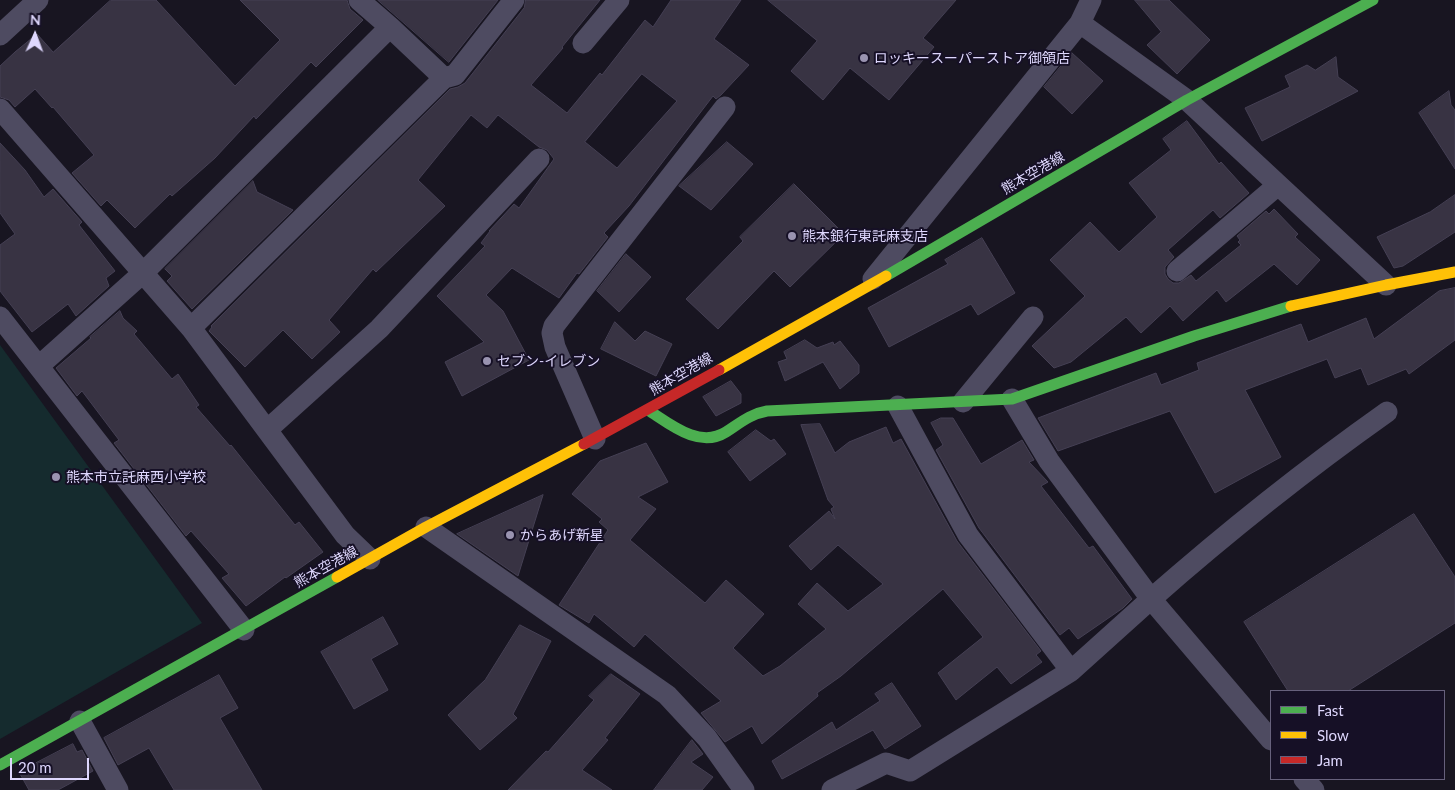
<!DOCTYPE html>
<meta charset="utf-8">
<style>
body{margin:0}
#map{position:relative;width:1455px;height:790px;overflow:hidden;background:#181521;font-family:Lato,sans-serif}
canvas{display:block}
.legend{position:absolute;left:1270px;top:690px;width:175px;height:90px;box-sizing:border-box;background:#161026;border:1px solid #66607c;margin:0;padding:6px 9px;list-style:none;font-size:15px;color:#ded7fd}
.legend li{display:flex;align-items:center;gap:10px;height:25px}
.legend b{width:25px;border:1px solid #66607c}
.north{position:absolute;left:10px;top:10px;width:50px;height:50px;-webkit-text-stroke:4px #161026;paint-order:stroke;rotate:2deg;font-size:14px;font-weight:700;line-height:20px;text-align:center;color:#ded7fd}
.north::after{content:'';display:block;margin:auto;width:18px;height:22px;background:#ded7fd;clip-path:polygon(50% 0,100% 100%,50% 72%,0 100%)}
.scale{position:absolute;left:10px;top:758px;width:79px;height:22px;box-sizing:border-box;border:2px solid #ded7fd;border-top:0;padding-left:6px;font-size:15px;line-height:18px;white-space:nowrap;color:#ded7fd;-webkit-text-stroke:4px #161026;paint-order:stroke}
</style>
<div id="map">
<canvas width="1455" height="790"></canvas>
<ul class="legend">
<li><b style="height:6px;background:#4caf50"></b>Fast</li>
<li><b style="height:6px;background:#ffc107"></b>Slow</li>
<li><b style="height:6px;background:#c62828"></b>Jam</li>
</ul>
<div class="north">N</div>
<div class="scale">20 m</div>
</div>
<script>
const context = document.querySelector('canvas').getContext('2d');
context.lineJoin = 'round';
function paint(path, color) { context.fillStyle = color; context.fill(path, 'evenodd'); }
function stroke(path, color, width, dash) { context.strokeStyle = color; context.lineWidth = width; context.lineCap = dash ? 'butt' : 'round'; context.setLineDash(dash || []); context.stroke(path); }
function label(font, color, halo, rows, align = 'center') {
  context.font = font + ' Lato,"Noto Sans JP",sans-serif'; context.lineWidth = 4; context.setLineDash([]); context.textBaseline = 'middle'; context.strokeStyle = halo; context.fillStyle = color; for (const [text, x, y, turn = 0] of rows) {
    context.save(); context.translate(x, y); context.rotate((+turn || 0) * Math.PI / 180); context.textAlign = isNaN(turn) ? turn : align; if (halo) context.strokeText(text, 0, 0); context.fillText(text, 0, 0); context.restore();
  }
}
paint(new Path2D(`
 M0,345l202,278 -202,116z`), '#152b2e');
const building = new Path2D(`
 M111,0h45l79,86 45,-46 -40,-40h107l3,9 13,11 -47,47 -5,-5 -55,57 -2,-3 -39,42 -43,38 -2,-2 -35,34 -28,-28 -6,6 -29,-33 22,-18 -41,-48 -1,1 -17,-19 -20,18 -6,-7 -9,-3v-31l15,-14 22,-18 16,18z
 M378,0h120l-49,62z
 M526,0h74l-38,47 1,1 -32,37 36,28 33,-40 2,2 43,-55 8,7 18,-27h70l-27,39 35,26 -28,30 -5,4 -3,-3 -84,110 -25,27 4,4 -29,37 -2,-1 -18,25 -47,-30 -26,27 17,16 26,49 -67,36 -17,-34 39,-20 -47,-46 48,-50 -4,-3 9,-12h-1l25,-27 5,4 35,-49 -7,-9 -8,-3 -41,-32 -11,13 -16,-13 -53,65 27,26 -69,66 -3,-3 -44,51 11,12 -28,27 -29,-29 -38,37 -36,-36 3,-4 -1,-1 239,-237 8,-2 7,-4 59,-75zM642,74l35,27 -60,67 -32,-26z
 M768,0h188l-33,38 11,9 -45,53 -39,-32 -27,32 -32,-29 26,-30z
 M1135,0h34l41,40 -33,34 -30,-29 14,-13z
 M1072,53l31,28 -31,33 -28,-27z
 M1336,57l2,20 20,14 -96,50 -17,-33 45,-21 -5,-11 22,-11 8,5z
 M1449,91l2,14 4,5v59l-36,-56z
 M1187,121l32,43 2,-2 28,31 -29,25 -7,-8 -45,40 6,7 -9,10v7l3,5 5,4h6l12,-8 5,6 45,-36 -3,-3 2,-2 -3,-4 29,-25 3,3 5,-5 24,25 -3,3 25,23 -23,25 -23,-21 -48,38 -9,-12 -34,31 -13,-15 -29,27 -15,-16 -55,45 -17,6 -22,-22 53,-50 -35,-36 40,-38 29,30 38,-35 -28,-34 42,-33 -8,-11z
 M727,142l26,22 -42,46 -32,-24z
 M0,143l25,27 19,27 9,-8 29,33 -3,3 36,46 -9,7 3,8 -33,30 -8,-12 -36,28 -32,-41v-46l15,-11 -15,-21z
 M253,181l4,11 36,18 -101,99 -25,-28 5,-5 -7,-7z
 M794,184l50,50 -54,53 -16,-16 -56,58 -32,-30 57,-58 -3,-4z
 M1455,195v37l-52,34 -9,2 -17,-31 53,-25z
 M982,238l33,55 -37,22 -7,-11 -82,43 -21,-39 80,-44 -3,-4z
 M626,254l25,23 -32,35 -22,-21z
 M1455,288v52l-46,34 -3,-5 -38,16 -7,-17 -26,10 -8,-19 -82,31 36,67 -66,36 -45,-82 -112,40 -20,-33 118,-45 5,12 38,-15 -2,-7 104,-39 7,18 58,-24 8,21 65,-48z
 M120,311l3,7 14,13 -3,3 38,45 6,-5 21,31 -3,2 34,39 1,-1 64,80 4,-3 24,30 -37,26 -1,-1 -39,29 -24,-28 7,-4 -38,-43 -5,5 -72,-93 5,-3 -37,-49 -5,5 -21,-28 35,-30 -1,-1z
 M615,322l20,19 10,-10 27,13 -16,32 -55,-27z
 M805,340l12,8 16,-6 1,3 6,-4 19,24v8l-19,16 -17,-27 -38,19 -7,-19 9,-3 -3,-7z
 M731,381l10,13v9l-25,13 -13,-19z
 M941,418h12l28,46 41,-24 12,20 -5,2 19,20 -7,4 48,62 4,-2 39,53 -9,9 -45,31 -9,-11 -9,7 -81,-107 -43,-78 7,-5 -12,-22z
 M820,424l15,29 14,-11 37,-15 7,16 8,-4 56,102 84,110 -5,4 6,7 -31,22 -14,-17 -41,33 -18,-27 45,-36 -40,-48 -102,87 -24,17 1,3 -56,48 -10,-18 -27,16 -24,-29 20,-12 -76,-67 -11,13 -40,-33 -5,9 -30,-18 49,-75 -9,-8 3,-3 -30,-25 28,-33 46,-18 22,39 -30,15 18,12 -26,31 75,63 21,-23 38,34 -31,34 30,28 17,-10 46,-37 -28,-25 19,-21 31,28 35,-27 -45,-39 -27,25 -22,-24 40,-35 6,8 -4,-10 3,-2 -6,-7 -27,-75z
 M756,430l15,11 3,-2 12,15 -36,27 -22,-29z
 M543,495l-25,81 -61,-42z
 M1414,514l41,63v46l-107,68h-60l-44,-69z
 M383,617l15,27 -27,15 17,31 -34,19 -33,-57z
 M520,625l31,16 -38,73 4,4 -37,32 -32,-35 37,-35z
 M611,674l29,20 -35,44 3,2 -26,30 30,20h-104l38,-39 2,1 46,-52 -5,-4z
 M219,675l19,33 -18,10 42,72h-88l-25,-42 -31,17 -14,-27z
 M892,683l29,43 -36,23 -12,-19 -91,49 -10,-18 60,-39 4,8 44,-29 -5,-7z
 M692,740l11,14 -12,8 22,15 -11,13h-48z
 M73,744l4,8 5,-2 11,21 -35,19h-29l-10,-18z`);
paint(building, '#383343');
stroke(building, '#454054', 1);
stroke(new Path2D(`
 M359,0l31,27
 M1080,23l107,77 199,185
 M0,35l38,-35
 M583,43l36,-43
 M0,109l191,219 154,207 25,24
 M1177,271l101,-86
 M873,279l207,-256 11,-23
 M0,317l244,313
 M191,328l253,-250 11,-3 59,-75
 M39,366l105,-94 246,-245 54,51
 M1012,399l37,62 102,138c75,-66 154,-129 236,-187
 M963,402l70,-85
 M898,406l70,129 103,136
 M267,430l112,-101 160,-170
 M595,439l-40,-92 -3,-14 2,-7 171,-219
 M426,527l241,168 40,43 37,52
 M80,721l38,69
 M1304,779l10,11
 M832,790l54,-27 24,8 161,-100 80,-72 120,141`), '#4e4b61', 21);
stroke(new Path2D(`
 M886,276l301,-176 186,-100
 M648,410c22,14 51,39 78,22 14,-9 24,-18 41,-21l245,-12 182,-63 97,-30
 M0,765l337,-188`), '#4caf50', 11);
stroke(new Path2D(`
 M1291,306l95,-21 69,-13
 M719,370l167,-94
 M337,577l89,-50 158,-83`), '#ffc107', 11);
stroke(new Path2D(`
 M584,444l135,-74`), '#c62828', 11);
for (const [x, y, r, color] of [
 [864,58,5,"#9993b0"],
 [792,236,5,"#9993b0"],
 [487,361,5,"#9993b0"],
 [56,477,5,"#9993b0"],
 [510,535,5,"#9993b0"]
]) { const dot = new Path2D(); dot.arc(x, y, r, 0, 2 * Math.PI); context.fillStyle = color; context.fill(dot); stroke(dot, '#161026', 2); }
label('14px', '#ded7fd', '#161026', [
 ["ロッキースーパーストア御領店",874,58],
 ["熊本銀行東託麻支店",802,236],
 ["セブン-イレブン",497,361],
 ["熊本市立託麻西小学校",66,477],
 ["からあげ新星",520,535]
], 'left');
label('14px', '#ded7fd', '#161026', [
 ["熊本空港線",1033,173,-30],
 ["熊本空港線",681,374,-30],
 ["熊本空港線",326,567,-29]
]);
</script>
